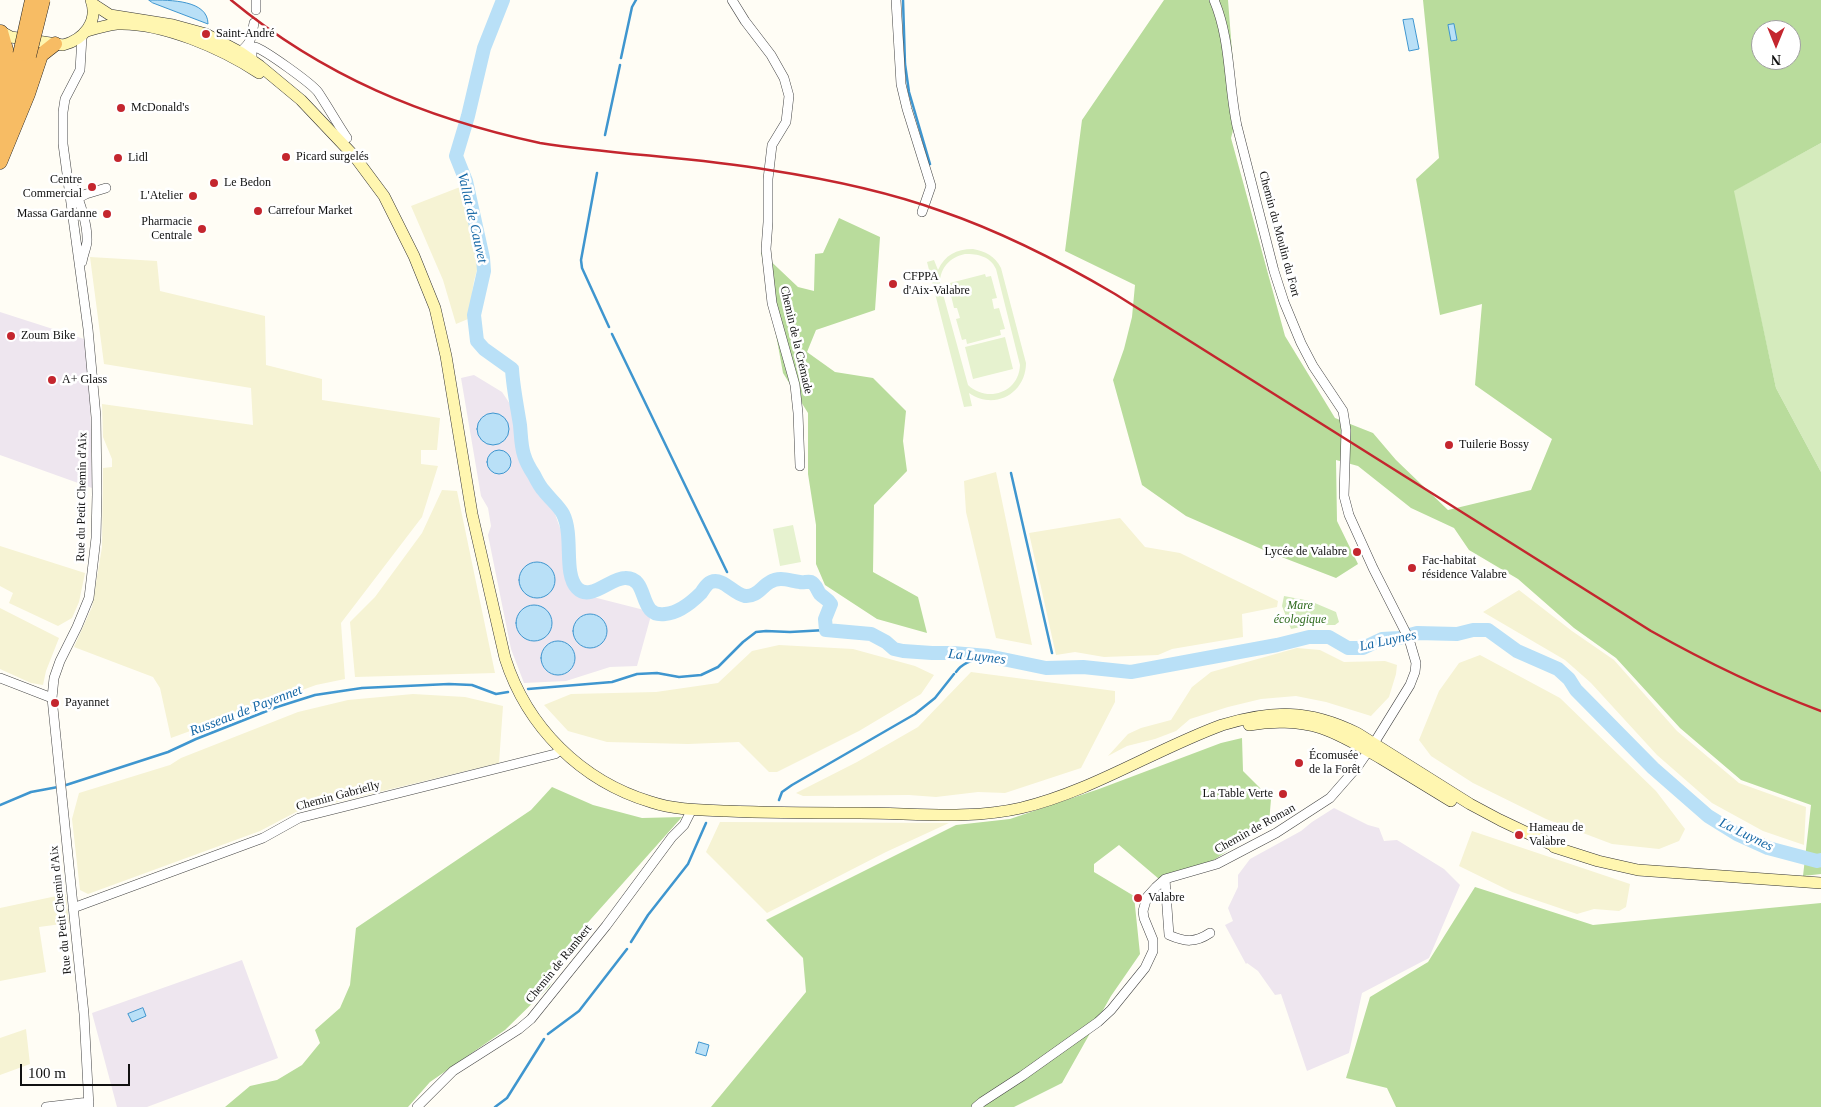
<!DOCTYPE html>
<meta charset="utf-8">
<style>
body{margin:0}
#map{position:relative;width:1821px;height:1107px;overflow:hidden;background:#fffdf5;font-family:"Times New Roman",serif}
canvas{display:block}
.north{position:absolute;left:1751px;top:20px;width:50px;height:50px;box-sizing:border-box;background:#fff;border:1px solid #a0a0a0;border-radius:50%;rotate:180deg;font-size:14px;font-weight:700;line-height:20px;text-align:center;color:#111}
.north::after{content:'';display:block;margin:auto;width:18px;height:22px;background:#c4262e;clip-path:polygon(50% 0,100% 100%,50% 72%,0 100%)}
.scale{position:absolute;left:20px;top:1064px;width:110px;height:22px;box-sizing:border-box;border:2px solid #111;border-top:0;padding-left:6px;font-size:15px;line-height:18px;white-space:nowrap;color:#111;-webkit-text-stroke:4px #fff;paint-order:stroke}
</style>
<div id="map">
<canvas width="1821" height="1107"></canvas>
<div class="north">N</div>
<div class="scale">100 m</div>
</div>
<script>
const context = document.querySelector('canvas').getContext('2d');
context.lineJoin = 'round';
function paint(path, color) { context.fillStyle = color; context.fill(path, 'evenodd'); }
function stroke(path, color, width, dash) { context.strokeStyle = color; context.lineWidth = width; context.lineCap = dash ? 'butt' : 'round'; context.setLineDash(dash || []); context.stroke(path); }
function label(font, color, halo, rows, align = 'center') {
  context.font = font + ' "Times New Roman",serif'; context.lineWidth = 5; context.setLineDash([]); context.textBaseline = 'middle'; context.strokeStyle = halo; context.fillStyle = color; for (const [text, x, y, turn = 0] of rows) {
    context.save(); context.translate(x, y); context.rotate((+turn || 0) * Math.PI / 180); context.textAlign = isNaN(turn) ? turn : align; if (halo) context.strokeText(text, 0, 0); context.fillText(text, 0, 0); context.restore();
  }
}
paint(new Path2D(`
 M0,312l84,27 6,45 2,104 -92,-33z
 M474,375l28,17 10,15 13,60 13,23 17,24 9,25 10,47 4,5 15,6 59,15 -15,54 -27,1 -44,14 -42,2 -13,-34 -23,-114 3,-9 -3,-18 -7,-12 -20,-118z
 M1334,808l34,17 11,3 5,13 13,-1 47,29 16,16 -31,73 -67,35 -13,60 -42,18 -26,-77 -6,1 -17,-24 -11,-8 -1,1 -21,-39 8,-4 -5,-13 10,-21v-12l12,-16 51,-28 11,-9z
 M242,960l36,98 -131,49h-30l-25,-94z`), '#eee6ef');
paint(new Path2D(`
 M460,187l10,26 8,53 -4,15 -6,38 -12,5 -13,-44 -32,-74z
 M90,257l67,4 3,30 105,25 1,49 56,14v21l118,18 -3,32h-16v14l17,2 -16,51 -81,106 4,56 -29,6 -145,53 -11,-50 -7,-11 -79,-30 18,-40 10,-60 1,-79 9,-1v-8l-9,-22 -1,-33 151,21 -2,-37 -147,-24z
 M996,472l36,173 -36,-7 -30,-126 -2,-31z
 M442,490l15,1 38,182 -140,4 -5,-55 25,-25 47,-64z
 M1120,518l25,29 35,6 98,48 -1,6 -35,7 1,23 -71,12 -14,6 -54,2 -29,-5 -19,3 -27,-122z
 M0,546l85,27 -6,29 -7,16 -14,8 -49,-23 4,-10 -13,-7z
 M1519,590l53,41 42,29 63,71 62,52 67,24 -2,38 -41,-14 -51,-28 -55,-48 -66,-72 -26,-23 -82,-48z
 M0,608l59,30 -13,33 -3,14 -12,-2 -31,-14z
 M779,645l74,4 62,17 19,9 -13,19 -62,37 -82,41h-8l-30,-30 -51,2 -81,-2 -39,-11 -24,-26 27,-11 85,-2 62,-9 34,-32z
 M1297,648l23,2 24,12 41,-1 12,4 -1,9 -7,23 -18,19 -45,-14 -30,-6 -35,3 -33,8 -38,12 -14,12 -21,8 -28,7 -19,10 20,-22 13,-6 30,-8 21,-33 19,-15z
 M1480,655l80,43 96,93 29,38 -6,12 -20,8 -47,-5 -66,-25 -73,-36 -42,-27 -12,-16 20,-49 20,-28z
 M971,672l144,19v11l-34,66 -76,25 -27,-1 -42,5 -27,-2 -106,1 -7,-3 61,-31 61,-35z
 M413,694l52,3 38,9 -4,57 -203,49 -36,19 -172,63 -8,-4 -8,-71 7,-26 91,-28 11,-7 117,-46 50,-12z
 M720,822l229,1 -63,29 -119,61 -61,-61z
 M1472,831l158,53 -4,23 -7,4 -25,-2 -17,5 -65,-22 -53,-26z
 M66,894l3,29 -30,4 7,45 -46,9v-73z
 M26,1029l4,35 -30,11v-37z`), '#f6f3d4');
paint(new Path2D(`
 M1821,143v329l-45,-84 -43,-197z
 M1284,596l26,5 26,11 3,10 -4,3h-25l-19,4 -9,-23z`), '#d5ebbd');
paint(new Path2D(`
 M1164,0h64l9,115 -6,23 54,198 50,82 38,15 23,27 52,50 83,-20 21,-51 -77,-54 7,-81 -42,11 -24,-136 23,-21 -16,-158h398v143l-87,48 42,197 45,84v402l-18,2 8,-71 -70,-25 -61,-52 -64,-70 -42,-30 -56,-49 -49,-29 -15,-22 -43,-20 -53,-42 -22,-6 1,61 21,43 -22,14 -70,-27 -80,-35 -44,-31 -29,-105 11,-31 8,-32 3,-32 -70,-34 17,-131zM1761,30h30v30h-30z
 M839,218l41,19 -5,73 -59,20 -9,22 28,20 38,6 33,33 -3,30 4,30 -33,34 -1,67 45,25 9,36 -50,-14 -52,-34 -9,-21v-39l-8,-51v-61l-25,-40 -22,-121 37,35 16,4 1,-37 8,-1z
 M1242,738l1,33 28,28 -2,24 -58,39 -52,17 -40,-34 -25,19v8l40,24 6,58 -29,42 -49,87 -48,24h-303l95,-115 -3,-34 -37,-38 190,-95 54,-6 89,-30 122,-46z
 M552,787l41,18 49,13 40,-1 -108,121 -25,49 -44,43 -75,52 -22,25h-183l25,-21 27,-6 25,-15 18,-22 -5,-13 25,-22 10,-23 6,-57 175,-118z
 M1475,887l118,38 228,-22v204h-425l-9,-19 -41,-10 24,-81 58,-35z`), '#b9dc9c');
paint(new Path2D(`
 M973,249c12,2 22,7 28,19l25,95c0,30 -31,48 -57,30l3,13 -8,1 -37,-145 7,-2 4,10c7,-15 18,-21 35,-21zM965,254c13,0 25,2 31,15l24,96c-1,28 -33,38 -52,20l-28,-102c0,-15 10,-26 25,-29z
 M985,274l1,3 5,-1 6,22 -5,1 2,10 5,-1 6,21 -5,1 1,5 -34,9 -1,-5 -4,1 -6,-21 4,-1 -3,-10h-3l-5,-21 2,-1 -1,-3z
 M1005,337l8,32 -40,10 -8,-32z
 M793,525l8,37 -21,4 -7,-37z`), '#e6f2cf');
const water = new Path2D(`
 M149,0c22,0 59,0 59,24l-55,-21z
 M1413,19l6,30 -10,2 -6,-31z
 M1454,24l3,16 -6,1 -3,-16z
 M477 429a16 16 0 1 1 32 0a16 16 0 1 1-32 0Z
 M487 462a12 12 0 1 1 24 0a12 12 0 1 1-24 0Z
 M519 580a18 18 0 1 1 36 0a18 18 0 1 1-36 0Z
 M516 623a18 18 0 1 1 36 0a18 18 0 1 1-36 0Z
 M573 631a17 17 0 1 1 34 0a17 17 0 1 1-34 0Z
 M541 658a17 17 0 1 1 34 0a17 17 0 1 1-34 0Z
 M143,1008l3,8 -14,6 -4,-8z
 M699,1042l10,3 -3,11 -10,-3z`);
paint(water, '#b9e0f7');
stroke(water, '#3f96cf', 1);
stroke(new Path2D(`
 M903,0l2,64 4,28 21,72
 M621,58l11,-51 4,-7
 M605,135l15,-70
 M597,173l-16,87 1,8 27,59
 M612,334l115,238
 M1011,473l41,180
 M734,586l3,7
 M956,672c8,-11 19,-12 32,-16
 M528,689l84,-7 25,-8 20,-1 22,4 22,-2 17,-8 25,-25 13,-10 10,-1 24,1 36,-2
 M63,786l105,-34 28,-13 81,-32 38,-12 47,-7 87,-4 23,1 24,9 12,-2
 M779,800l3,-8 10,-7 123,-71 20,-16 19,-24
 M0,805l31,-13 27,-5
 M631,942l17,-27 40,-51 18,-41
 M548,1034l31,-23 48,-62
 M495,1107l12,-9 37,-59`), '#3f96cf', 2.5);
stroke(new Path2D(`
 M503,0l-19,48 -16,68 -12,40 10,25 17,77 1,13 -10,44 3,26 7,8 28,20c1,18 5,37 8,56 1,10 1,21 4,30 2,7 6,14 10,20 3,6 6,12 10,16 6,8 15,15 19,23 11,22 0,59 14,74 13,14 33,-10 48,-10 25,-1 12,40 40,36 13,-1 27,-12 36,-21 3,-4 5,-9 10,-11 12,-5 22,12 34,14 12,1 16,-9 25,-14 10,-6 20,-1 30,0 3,1 8,-1 11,0 5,2 6,8 9,12 4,4 8,5 11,10l-6,15 1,11 45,4 15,8 8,7 9,2 29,2h21l35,3 58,12 37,-1 48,5 146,-27 32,-8h20l19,11h15l19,-9 17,-1 18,-5 40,1 16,-4h15l29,21 41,18 11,10 7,11 77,78 55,48 29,18 31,14 49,13 4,-1`), '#b9e0f7', 14);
const minor = new Path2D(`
 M732,0l13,21 26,34 13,23 5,18 -3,26 -14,23 -4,34v43l-2,27 6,54 23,82 3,28 2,53
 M896,0l5,84 6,25 24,77 -9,26
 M256,10v-10
 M82,37l-2,33 -15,29 -2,13v32l25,185 8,88 1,77 -1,44 -7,60 -12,29 -17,34 -6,17 -2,20 32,316 5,93
 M240,52c12,-10 11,-14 14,-29
 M252,60v-9l3,-4c10,3 56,36 63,45 10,15 19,31 29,46
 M71,181c8,18 17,41 16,61 -1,7 -4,13 -5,20
 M76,203l1,-4 9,-5 20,-6
 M0,678l52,20
 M1165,879l4,56c16,7 26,8 41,-2
 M73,908l190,-70 36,-20 256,-64 5,-4
 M46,1107l43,-5
 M417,1107l36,-36 66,-42 12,-10 75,-93 66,-89 12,-12 8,-16
 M976,1107l6,-5 40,-26 76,-54 13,-12 34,-42 8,-17v-11l-9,-22 -1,-7 4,-14 9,-10 9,-8 52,-15 59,-31 54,-35 28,-32 18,-26 34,-55 5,-13 1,-9 -7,-24 -36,-71 -24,-53 -5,-19 2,-66 -3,-19 -30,-45 -12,-23 -17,-41 -10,-31 -37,-145c-9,-42 -6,-86 -23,-126`);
const secondary = new Path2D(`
 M93,4l17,11 63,10 33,9 34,18 20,14 41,34 54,57 29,39 30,60 21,52 11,48 26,158 33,144c22,69 76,123 146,144 24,8 50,8 76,9 44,2 88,2 133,2 53,0 109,7 161,-5 71,-17 133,-58 201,-83 50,-15 87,-16 135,8l113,71 30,16 61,29
 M0,31l11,6 52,8c20,-5 36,-23 28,-45
 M87,31c10,-3 20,-6 30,-7 45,-2 106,25 142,49
 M1249,725c22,-4 50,-4 72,3 21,7 42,20 61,31 23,14 46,28 69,42
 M1554,847l44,14 40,9 183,13`);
const trunk = new Path2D(`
 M0,83l7,-30 -6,-21
 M0,110l20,-56
 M0,137l29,-81
 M0,162l28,-68 13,-39 14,-11`);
stroke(minor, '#444', 10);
stroke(secondary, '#333', 12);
stroke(trunk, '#222', 15);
stroke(minor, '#fff', 9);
stroke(secondary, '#fff6b0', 11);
stroke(trunk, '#f7bc64', 14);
stroke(new Path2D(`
 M231,0c92,76 193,118 309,143 76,12 153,14 229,27 58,9 117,21 172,41 61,21 118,50 174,83l536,337c55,31 111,58 170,80`), '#c4262e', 2.5);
const trunkBridge = new Path2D(`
 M20,54l12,-54
 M29,56l14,-56`);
stroke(trunkBridge, '#222', 15, []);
stroke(trunkBridge, '#f7bc64', 14);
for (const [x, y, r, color] of [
 [206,34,5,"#c4262e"],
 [121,108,5,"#c4262e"],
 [286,157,5,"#c4262e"],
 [118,158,5,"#c4262e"],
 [214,183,5,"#c4262e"],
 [92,187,5,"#c4262e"],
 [193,196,5,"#c4262e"],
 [258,211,5,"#c4262e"],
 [107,214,5,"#c4262e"],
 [202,229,5,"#c4262e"],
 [893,284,5,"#c4262e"],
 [11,336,5,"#c4262e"],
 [52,380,5,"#c4262e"],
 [1449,445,5,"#c4262e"],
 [1357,552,5,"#c4262e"],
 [1412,568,5,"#c4262e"],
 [55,703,5,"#c4262e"],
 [1299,763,5,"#c4262e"],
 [1283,794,5,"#c4262e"],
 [1519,835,5,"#c4262e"],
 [1138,898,5,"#c4262e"]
]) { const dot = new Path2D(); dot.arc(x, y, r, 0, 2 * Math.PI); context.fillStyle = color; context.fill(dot); stroke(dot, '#fff', 2); }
label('12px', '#111', '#fff', [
 ["Saint-André",216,34],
 ["McDonald's",131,108],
 ["Picard surgelés",296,157],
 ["Lidl",128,158],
 ["Centre",82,180,"right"],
 ["Commercial",82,194,"right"],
 ["Le Bedon",224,183],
 ["L'Atelier",183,196,"right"],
 ["Carrefour Market",268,211],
 ["Massa Gardanne",97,214,"right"],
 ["Pharmacie",192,222,"right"],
 ["Centrale",192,236,"right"],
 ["CFPPA",903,277],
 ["d'Aix-Valabre",903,291],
 ["Zoum Bike",21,336],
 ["A+ Glass",62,380],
 ["Tuilerie Bossy",1459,445],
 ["Lycée de Valabre",1347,552,"right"],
 ["Fac-habitat",1422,561],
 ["résidence Valabre",1422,575],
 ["Payannet",65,703],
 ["Écomusée",1309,756],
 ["de la Forêt",1309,770],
 ["La Table Verte",1273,794,"right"],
 ["Hameau de",1529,828],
 ["Valabre",1529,842],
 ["Valabre",1148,898]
], 'left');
label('12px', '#111', '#fff', [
 ["Chemin du Moulin du Fort",1279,234,75],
 ["Chemin de la Crémade",796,340,77],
 ["Rue du Petit Chemin d'Aix",82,497,-89],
 ["Chemin Gabrielly",338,796,-15],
 ["Chemin de Roman",1255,829,-29],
 ["Rue du Petit Chemin d'Aix",61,910,-96],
 ["Chemin de Rambert",559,964,-51]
]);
label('italic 12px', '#2f6b1f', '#fff', [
 ["Mare",1300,606],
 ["écologique",1300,620]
]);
label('italic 14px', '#1768a6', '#fff', [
 ["Vallat de Cauvet",472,218,77],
 ["La Luynes",1388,641,-12],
 ["La Luynes",977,657,6],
 ["Russeau de Payennet",246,711,-21],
 ["La Luynes",1746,835,26]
]);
</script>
